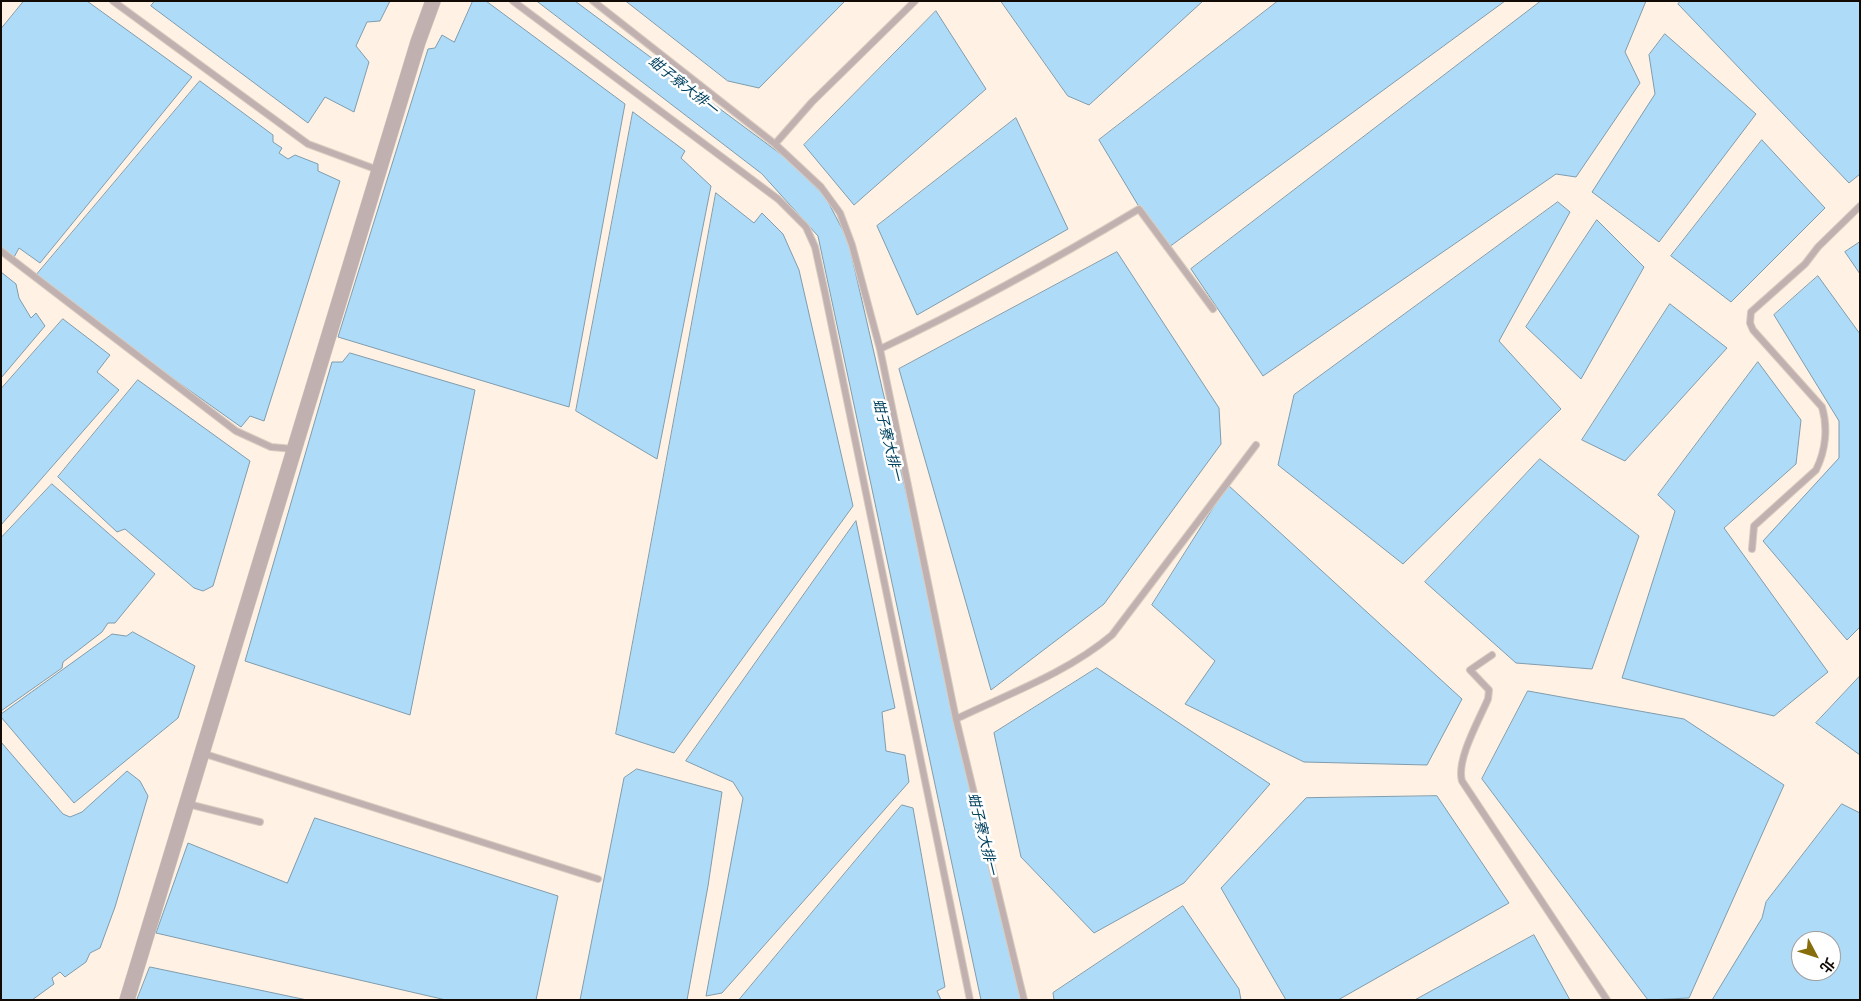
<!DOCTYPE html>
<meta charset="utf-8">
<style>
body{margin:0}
#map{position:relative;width:1861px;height:1001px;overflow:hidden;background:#fff1e3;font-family:Signika,"Noto Sans TC",sans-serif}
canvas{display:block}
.frame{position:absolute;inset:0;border:2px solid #120a04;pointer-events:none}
.north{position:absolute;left:1791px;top:931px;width:50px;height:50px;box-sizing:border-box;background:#fff;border:1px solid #a09d9b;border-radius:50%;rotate:130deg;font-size:14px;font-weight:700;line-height:20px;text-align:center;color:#120a04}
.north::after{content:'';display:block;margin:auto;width:18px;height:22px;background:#876d0b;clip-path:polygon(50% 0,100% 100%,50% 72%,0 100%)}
</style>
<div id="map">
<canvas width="1861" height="1001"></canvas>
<div class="frame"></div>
<div class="north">北</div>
</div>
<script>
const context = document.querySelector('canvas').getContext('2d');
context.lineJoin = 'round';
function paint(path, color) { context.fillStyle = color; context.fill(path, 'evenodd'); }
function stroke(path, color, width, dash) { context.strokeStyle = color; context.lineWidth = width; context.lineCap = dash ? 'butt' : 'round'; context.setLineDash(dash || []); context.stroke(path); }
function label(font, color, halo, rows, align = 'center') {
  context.font = font + ' Signika,"Noto Sans TC",sans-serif'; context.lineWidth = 5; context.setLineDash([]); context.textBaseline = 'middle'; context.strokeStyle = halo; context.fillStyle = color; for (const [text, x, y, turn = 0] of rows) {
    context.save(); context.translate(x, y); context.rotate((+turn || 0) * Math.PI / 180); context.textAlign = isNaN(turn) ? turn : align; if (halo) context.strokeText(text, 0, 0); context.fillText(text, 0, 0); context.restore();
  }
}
const water = new Path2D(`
 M24,1h63l105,76 -152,186 -21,-15 -7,13 -11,-8v-224z
 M155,1h235l-10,20 -13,1 -11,24 13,16 -15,50 -29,-15 -17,26 -157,-117z
 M473,1h13l139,103 -56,303 -231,-70 90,-288 7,-1 7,-13 12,7z
 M537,1h38l211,157 39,38 23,44 175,760h-42l-163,-764 -56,-62z
 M626,1h219l-86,87 -31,-7z
 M1001,1h202l-114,104 -21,-9z
 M1278,1h227l-340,249 -66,-110z
 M1541,1h105l-21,51 15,31 -64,94 -20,-3 -293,202 -72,-107z
 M1681,1h179v173l-11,9 -171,-179z
 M936,11l50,78 -132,116 -50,-60z
 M1665,34l91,80 -97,128 -67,-50 63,-98 -6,-39z
 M200,81l73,54v7l9,6 -3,5 9,6 7,-4 23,9v7l22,10 -76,240 -14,-5 -9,11 -208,-148z
 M633,112l52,39 -4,7 30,28 -54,273 -81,-48z
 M1016,118l52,111 -151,86 -40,-89z
 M1762,140l63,68 -94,94 -60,-46z
 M716,193l38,30 8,-10 21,21 16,36 54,236 -179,247 -58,-19z
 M1558,202l12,10 -71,129 62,68 -158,155 -125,-99 16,-70z
 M1597,220l47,47 -63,112 -55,-52z
 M1860,242v32l-15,-22z
 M1117,252l102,156 2,36 -117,160 -113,86 -92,-321z
 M1,272l15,12 3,14 12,20 5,-5 9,13 -44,52z
 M1818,276l42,58v293l-13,13 -84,-99 76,-83v-37l-65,-106z
 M1670,304l57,44 -102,113 -43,-21z
 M63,319l47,36 -13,17 22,18 -118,135v-136z
 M350,353l125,37 -65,325 -165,-54 87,-299h10z
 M1758,362l43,58 -5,44 -72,64 104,144 -54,44 -152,-38 53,-167 -17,-16z
 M138,380l112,81 -37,125 -10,5 -9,-3 -69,-59 -8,3 -59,-55z
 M1540,459l99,77 -47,133 -76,-6 -91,-81z
 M52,484l103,90 -40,49h-7l-6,9 -39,30 -1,6 -61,43v-173z
 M1228,485l234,214 -35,66 -123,-3 -119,-58 30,-43 -63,-56z
 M856,521l39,187 -13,4 4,39 19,4 4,27 -187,211 -16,3 37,-198 -10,-16 -47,-21z
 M133,632l62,34 -17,52 -104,85 -73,-86v-3l111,-80 14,2z
 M1097,668l173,116 -86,99 -90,50 -73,-76 -27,-124z
 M1860,676v79l-44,-32z
 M1528,691l156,28 100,66 -95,213 -41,2 -166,-221z
 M1,742l62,72 7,3 12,-5 45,-41 13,10 8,15 -33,111 -15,41 -10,5 -4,9 -21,15 -5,-5 -8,6 2,6 -22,16h-31z
 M637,769l85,23 -14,94 -21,114h-107l44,-222z
 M1437,796l72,107 -171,97h-52l-65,-112 85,-90z
 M1842,804l18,9v187h-148l50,-82 4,-16zM1801,941h30v30h-30z
 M902,805l11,3 32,179 -8,4 4,9h-202z
 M315,818l243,78 -22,104h-90l-290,-67 32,-90 99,40z
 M1183,906l56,83 2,11h-187l-1,-7z
 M1534,935l36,65h-155z
 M150,967l157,33h-170z`);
paint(water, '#aedbf7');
stroke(water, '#7f9cae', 1);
const service = new Path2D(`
 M113,1l195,143 70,26
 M513,1l265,198 28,28 9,20 10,46 145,707
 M593,1l182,143 46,43 19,26 12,32 28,104 76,370 68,281
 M775,144l37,-42 103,-101
 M1,251l235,180 35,16 23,2
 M880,349c89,-42 174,-89 259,-140l74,100
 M1752,549l2,-23 62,-56c10,-20 12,-43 6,-63l-69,-77 -3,-7 1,-11 54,-48 13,-17 42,-41
 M1492,655l-22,15 19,20 -1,9c-9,21 -32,61 -26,82l145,219
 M956,719c52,-25 111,-46 156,-84l144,-190
 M202,753l396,126
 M188,804l72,18`);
const tertiary = new Path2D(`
 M127,1000l291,-958 15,-41`);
stroke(service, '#d9ccbf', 8);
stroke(tertiary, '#d9ccbf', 16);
stroke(service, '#c0b1b0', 6);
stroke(tertiary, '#c0b1b0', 15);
label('italic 14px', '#004260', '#fff', [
 ["蚶子寮大排一",683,86,38],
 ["蚶子寮大排一",887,440,76],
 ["蚶子寮大排一",982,834,76]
]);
</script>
